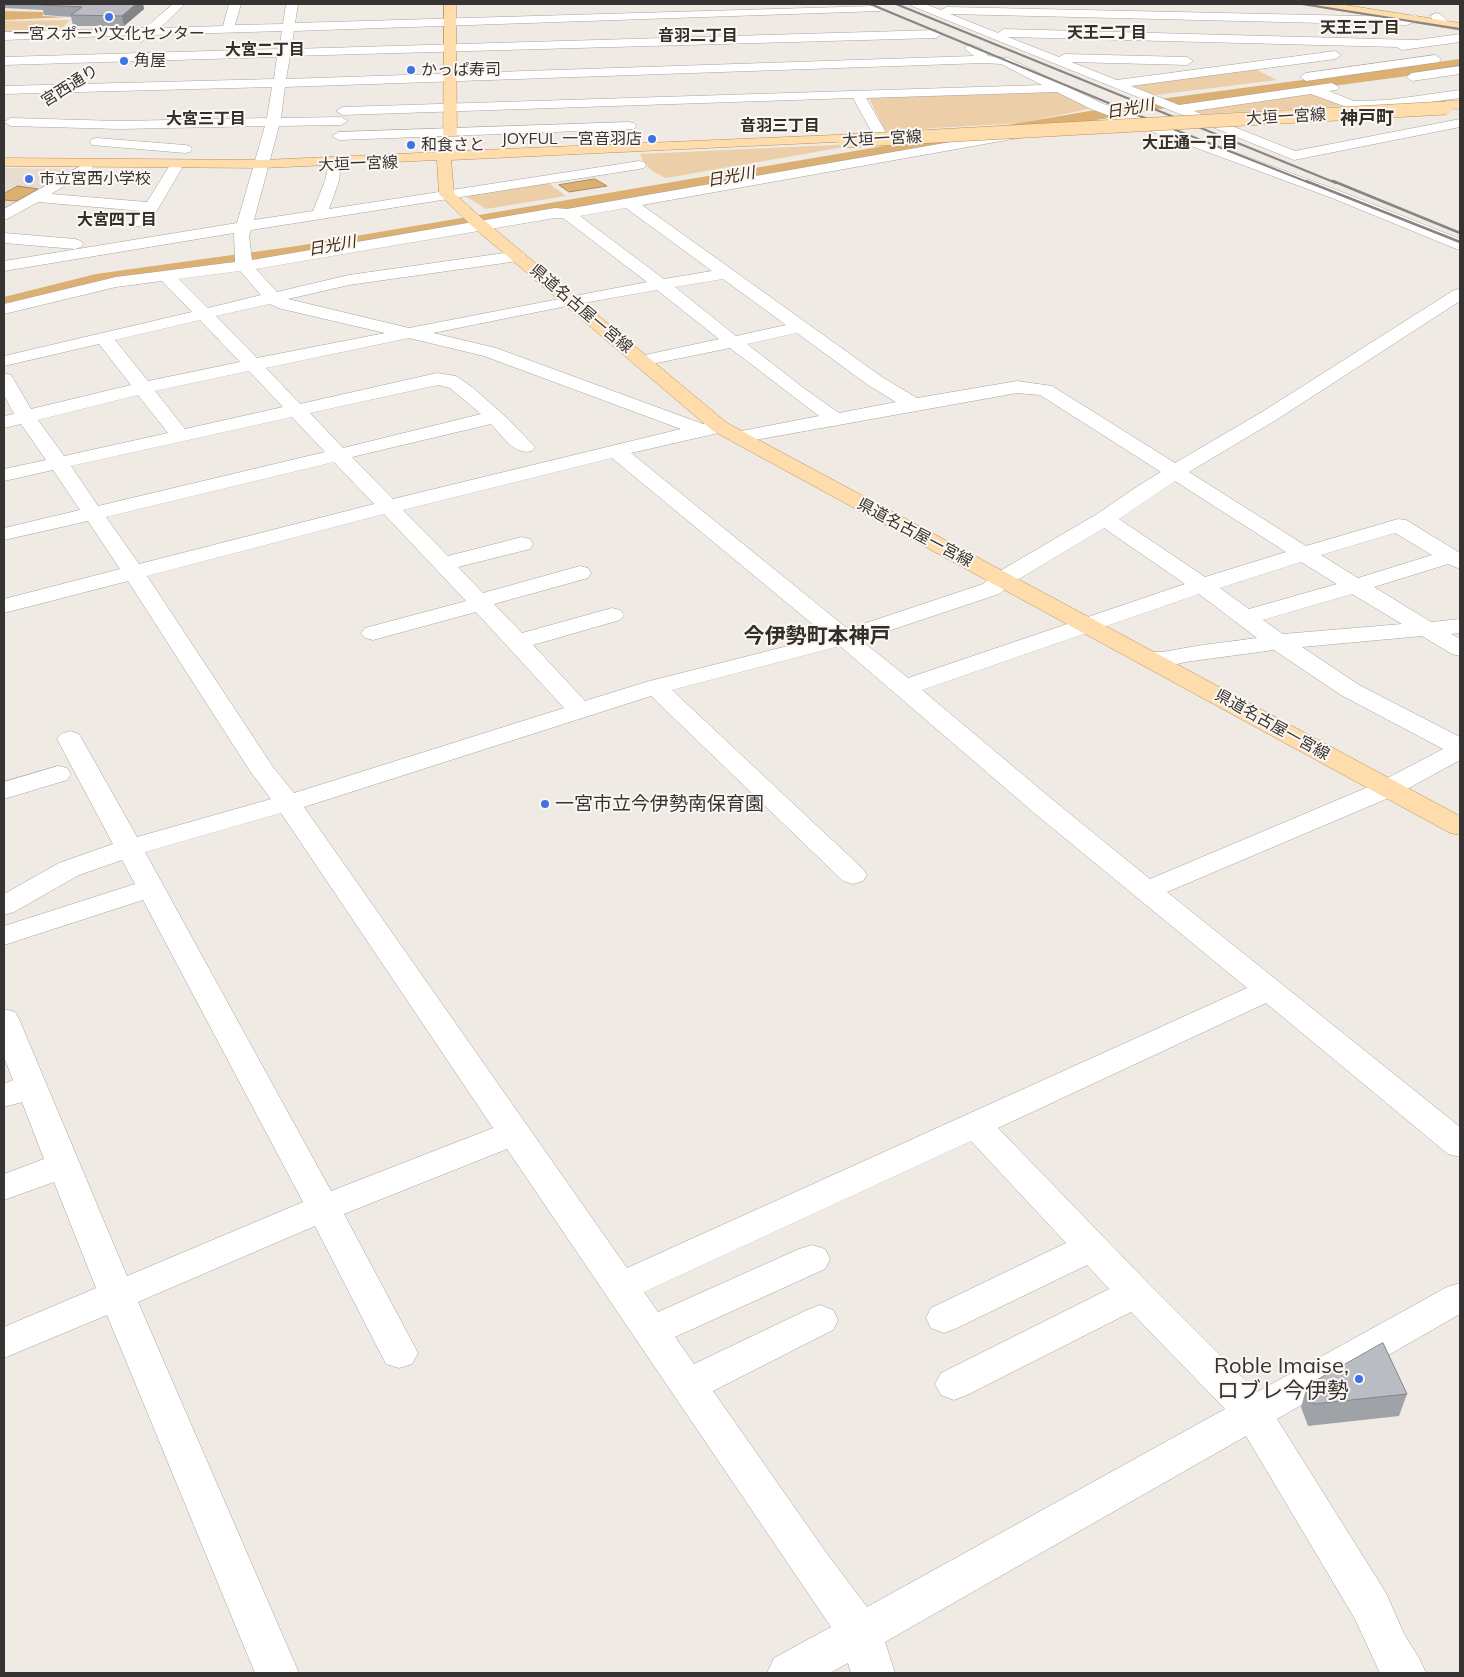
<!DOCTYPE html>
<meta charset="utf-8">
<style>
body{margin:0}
#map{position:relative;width:1464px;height:1677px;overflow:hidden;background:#efeae4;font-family:Mulish,sans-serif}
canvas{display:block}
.frame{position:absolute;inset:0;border:5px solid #363432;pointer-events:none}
</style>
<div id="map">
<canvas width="1464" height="1677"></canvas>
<div class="frame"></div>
</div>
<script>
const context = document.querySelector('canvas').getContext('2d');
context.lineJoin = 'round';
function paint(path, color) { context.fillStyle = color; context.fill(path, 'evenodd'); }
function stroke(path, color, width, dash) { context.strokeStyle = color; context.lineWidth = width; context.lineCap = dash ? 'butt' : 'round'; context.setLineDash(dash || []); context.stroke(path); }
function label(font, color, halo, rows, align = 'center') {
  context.font = font + ' Mulish,"Noto Sans JP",sans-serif'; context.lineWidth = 4; context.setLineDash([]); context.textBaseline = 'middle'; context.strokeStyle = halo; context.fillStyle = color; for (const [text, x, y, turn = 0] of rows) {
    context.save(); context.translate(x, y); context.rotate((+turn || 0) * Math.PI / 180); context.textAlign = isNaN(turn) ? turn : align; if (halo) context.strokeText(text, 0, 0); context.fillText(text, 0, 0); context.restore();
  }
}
paint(new Path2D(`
 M4,168l67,1 -67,39z`), '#e6dcd0');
paint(new Path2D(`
 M70,20l-13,13 -53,1v-13z
 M1251,67l26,13 -121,15h-7l-23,-10z
 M1053,90l40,18 -72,15 -136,8 -17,-35z
 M1312,93l34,13 -143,8 -13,-4z
 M855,144l1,1 -190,33c-13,-6 -21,-11 -26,-24z
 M547,182l19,14 -80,13 -22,-14z`), '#eccfa8');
paint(new Path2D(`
 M4,11l38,1 2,1 -2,3 26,1 -64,3z`), '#ddb073');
const water = new Path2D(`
 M595,179l12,7 -38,6 -10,-7z
 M18,186l20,3 -21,12 -13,-1v-6z`);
paint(water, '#dcaf72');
stroke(water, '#aa8a5f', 1);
paint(new Path2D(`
 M1460,59v10l-300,40 -863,149 -200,28 -93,25v-14l92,-23 201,-28 863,-147z`), '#dcaf72');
const minor = new Path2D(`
 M173,4h12l-25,24 63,-2 6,-22h12l-6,21 48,-1 3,-20h12l-3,19 581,-17 4,1 2,2 -2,2 -586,20 -3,18 645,-19 6,4 -6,4 -646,18 -4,23 688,-23 -10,-8 6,-4 12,5 6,7 20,2 93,45 241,89 118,47v11l-6,-2 -122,-50 -241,-89 -34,-17 -191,6 22,38 -7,4 -7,-4 -21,-38 -510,17 -7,-4 7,-4 699,-22 -41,-21 -17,-1 -699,24 -4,31 60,-1 7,4 -7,4 -62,1 -25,94 59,-9 12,-30 4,-19h10l2,3 -2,16 -10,28 310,-48 5,1 2,3 -2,3 -5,1 -388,61 -2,6 3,24 303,-52 12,1 452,-79 7,4 -2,3 -382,68 240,172 35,21 100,-17 35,5 123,77 87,-51 192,-122 6,-1v12l-184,119 -87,52 117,74 92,-27 8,1 54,33v16l-12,-5 -74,23 57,35 29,-3v14l-9,1 9,5v17l-8,-2 -30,-18 -120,11 57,38 101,52v23l-62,34 -231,98 293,235v30l-12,-3 -182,-151 -268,125 150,155 109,109 190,-105 13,-4v31l-183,105 109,174 18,41 15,24 7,15h-46l-25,-54 -109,-183 -361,206 10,31h-44l-3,-10 -18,10h-63l7,-15 57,-31 -324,-478 -163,65 74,139 -6,11 -13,4 -13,-4 -71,-138 -177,76 161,371h-44l-148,-358 -103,43v-31l92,-39 -42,-106 -50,18v-26l40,-15 -22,-57 -18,5v-23l9,-4 -9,-23v-48l11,3 4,7 108,257 176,-74 -160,-302 -139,45v-19l131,-42 -13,-24 -43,15 -65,37 -10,3v-21l55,-31 54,-19 -56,-105 4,-5 9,-3 9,3 58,103 134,-38 -21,-28 -122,-190 -124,32v-14l116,-30 -32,-48 -84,19v-12l76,-18 -27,-40 -49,11v-12l42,-9 -25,-36 -17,4v-12l10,-2 -10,-19v-22l7,2 20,34 100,-24 -32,-41 -95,22v-10l188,-44 -30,-31 -46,6 -112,27v-10l112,-27 119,-15 -1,-29 -230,38v-10l233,-38 28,-97 -145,3 -109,-3 -7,-4 7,-4 109,3 147,-3 5,-31 -268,7v-8l270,-7 3,-22 -273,8v-8l275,-8 3,-18 -131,4 -10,7 -4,-1 -2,-3 2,-3 -133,5v-8l141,-4zM626,208l86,63 -48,8 -84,-63zM555,218h8l84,64 -238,46 -121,-29 61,-14 169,-24 6,-2 2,-3 -2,-3 -6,-2 -169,24 -72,17 -21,-23zM240,271l21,24 -53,13 -29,-29zM723,279l63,46 -50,11 -61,-49zM657,290l62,49 -83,18 -3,4 3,4 6,1 88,-18 89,68 -88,17 -3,4 3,4 7,2 279,-50 23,2 121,77 -23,14 -41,28 -104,61 -10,9 -135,45 -217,-176 96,-22 3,-4 -3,-4 -7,-2 -17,3 -207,-76 -63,-15 139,-28zM270,304l8,4 107,25 -128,25 -41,-42zM200,320l40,42 -92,19 -33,-41zM797,333l71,52 28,17 -57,11 -34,-24 -58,-45zM409,338l75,18 197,73 -288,70 -41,-42 139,-33c11,11 23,32 41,27l3,-4 -29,-30 -34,-30 -16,-11 -19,-3 -137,31 -34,-36zM249,371l34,36 -98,22 -30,-38zM438,385l12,3 31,26 -138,34 -33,-35zM138,395l30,38 -104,23 -26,-36zM292,417l33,35 -227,54 -27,-40zM612,458l215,178 -181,46 -61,19 -52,-56 87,-25 4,-5 -4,-5 -8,-2 -90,25 -28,-29 94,-26 3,-5 -3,-5 -8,-2 -97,27 -25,-26 72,-18 3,-5 -3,-5 -8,-2 -74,19 -45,-46zM334,462l40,42 -235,60 -33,-47zM1175,481l111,71 -81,25 -86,-58zM384,514l82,87 -101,27 -4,5 4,5 8,2 103,-28 88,96 -270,85 -21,-26 -126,-191zM1104,528l81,56 -277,94 -47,-38 138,-46 10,-9zM1395,533l37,22 -74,23 -37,-23zM1301,562l36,22 -88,25 -29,-21zM1199,594l58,44c-30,4 -59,7 -89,13 -8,2 -17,0 -26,2l-4,5 4,5 27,3 16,-4 89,-12 67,45 102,54 -63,33 -230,97 -97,-79 -131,-110zM1352,594l50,30 -119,10 -20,-14zM840,646l193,166 214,176 -620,280 -323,-461 347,-111 192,185 10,3 10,-3 4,-6 -4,-6 -191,-179zM281,813l212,315 -162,63 -186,-339zM971,1141l95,102 -135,65 -5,10 5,10 13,5 13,-5 130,-63 22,24 -168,84 -6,11 6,11 13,5 13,-5 164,-83 94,97 -358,198 -42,-56 -112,-160 120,-61 5,-10 -5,-10 -13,-5 -13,5 -113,54 -19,-27 150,-68 5,-10 -5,-10 -13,-4 -13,4 -141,63 -14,-20z
 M910,4h15l16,6 6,-3 459,10 9,-2 6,4 -2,2 -13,4 -456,-11 48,19 6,-4 413,11 43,-6v8l-58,8 -5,-3 -389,-10 51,20 6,-3 122,3 6,4 -6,4 -116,-3 46,18 218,-29 6,4 -6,4 -204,27 48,19 153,-22 7,4 -2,3 -8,1 25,10 34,-1 72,-10v8l-72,10 -36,1 -41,-15 -117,17 101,40 165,-32v8l-166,33 -382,-154z
 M1436,13l4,1 9,8 -2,2c-8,3 -12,-2 -17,-8z
 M1435,55l6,4 -2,3 -133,19 -6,-4 6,-4z
 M1460,66v8l-48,7 -6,-4 6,-4z
 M629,122l5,1 2,3 -2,3 -295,11 -7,-4 7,-4z
 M97,138l88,7 5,1 2,3 -2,3 -5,1 -93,-8 -2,-3 2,-3z
 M86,163l5,1 2,3 -2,3 -40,24 96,8 23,-37h10l2,3 -34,58h-12l-2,-3 8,-12 -104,-9 -29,16 -5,2v-11z
 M4,233l71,6 6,2 2,3 -2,3 -6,2 -71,-6z
 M58,766l9,2 4,6 -4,6 -63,19v-17z`);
const major = new Path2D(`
 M444,4h12l1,147 425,-18 2,3 -7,4 -426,20 3,33 31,28 242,202 733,393v19l-10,-2 -737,-402 -240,-204 -31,-30 -3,-3 -2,-34 -174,8 -259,-2v-8l259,2 178,-8 2,-2z
 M1313,4h26l121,19v7l-141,-23z
 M1441,101h19v8l-24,-1 -2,-3 2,-3z`);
stroke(minor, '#a7a29d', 1);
stroke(major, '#b8925c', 1);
paint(minor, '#fff');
paint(major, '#fedcab');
stroke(new Path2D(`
 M870,4l265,110 175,69
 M896,4l440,179
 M1302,4l158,25`), '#888481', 2);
stroke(new Path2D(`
 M1306,181l154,61
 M1333,181l127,52`), '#888481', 2.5);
const minorBridge = new Path2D(`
 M430,144l30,-1`);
const majorBridge = new Path2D(`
 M845,141l601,-33`);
stroke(minorBridge, '#a7a29d', 14, []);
stroke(majorBridge, '#b8925c', 14, []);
stroke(minorBridge, '#fff', 13);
stroke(majorBridge, '#fedcab', 13);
paint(new Path2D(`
 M4,4h139l1,5 -20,17h-51l-2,-9 -27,-2 -1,-5 -39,-2z
 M1307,1386l100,8 -8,22 -91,10 -7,-19z`), '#9fa2a7');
paint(new Path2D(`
 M136,4h7l1,5 -20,17 -2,-10z`), '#828488');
const building = new Path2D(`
 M44,4h92l-14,12 -51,-1 11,-8 -40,-2z
 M1383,1343l24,51 -93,10 -7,-18z`);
paint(building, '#b9bcc2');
stroke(building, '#828488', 1);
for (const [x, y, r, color] of [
 [109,17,5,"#3c74e3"],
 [124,61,5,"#3c74e3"],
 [411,70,5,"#3c74e3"],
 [652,139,5,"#3c74e3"],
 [411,145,5,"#3c74e3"],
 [29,179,5,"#3c74e3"],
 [545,804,5,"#3c74e3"],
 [1359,1379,5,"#3c74e3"]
]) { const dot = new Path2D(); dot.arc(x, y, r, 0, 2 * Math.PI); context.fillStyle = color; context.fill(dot); stroke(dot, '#fcf7f2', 2); }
label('bold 16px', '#322f2a', '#fcf7f2', [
 ["天王三丁目",1360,28],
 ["天王二丁目",1107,33],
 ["音羽二丁目",698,36],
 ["大宮二丁目",265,50],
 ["大宮三丁目",206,119],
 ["音羽三丁目",780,126],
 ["大正通一丁目",1190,143],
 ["大宮四丁目",117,220]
]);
label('16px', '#363432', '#fcf7f2', [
 ["一宮スポーツ文化センター",109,34,"center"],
 ["角屋",134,61],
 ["かっぱ寿司",421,70],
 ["JOYFUL 一宮音羽店",642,139,"right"],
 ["和食さと",421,145],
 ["市立宮西小学校",39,179]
], 'left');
label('16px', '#363432', '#fcf7f2', [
 ["宮西通り",70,86,-32],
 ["大垣一宮線",1286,117,-3],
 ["大垣一宮線",882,139,-3],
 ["大垣一宮線",358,164,-2],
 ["県道名古屋一宮線",581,309,40],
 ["県道名古屋一宮線",915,533,28],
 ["県道名古屋一宮線",1272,725,29]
]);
label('italic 16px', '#3b280d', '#fcf7f2', [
 ["日光川",1130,109,-10],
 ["日光川",731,177,-10],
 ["日光川",332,246,-10]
]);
label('bold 18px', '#322f2a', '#fcf7f2', [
 ["神戸町",1367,119]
]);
label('19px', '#363432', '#fcf7f2', [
 ["一宮市立今伊勢南保育園",555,804]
], 'left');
label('bold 21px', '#322f2a', '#fcf7f2', [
 ["今伊勢町本神戸",817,637]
]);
label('22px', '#363432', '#fcf7f2', [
 ["Roble Imaise,",1349,1366],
 ["ロブレ今伊勢",1349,1391]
], 'right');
</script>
